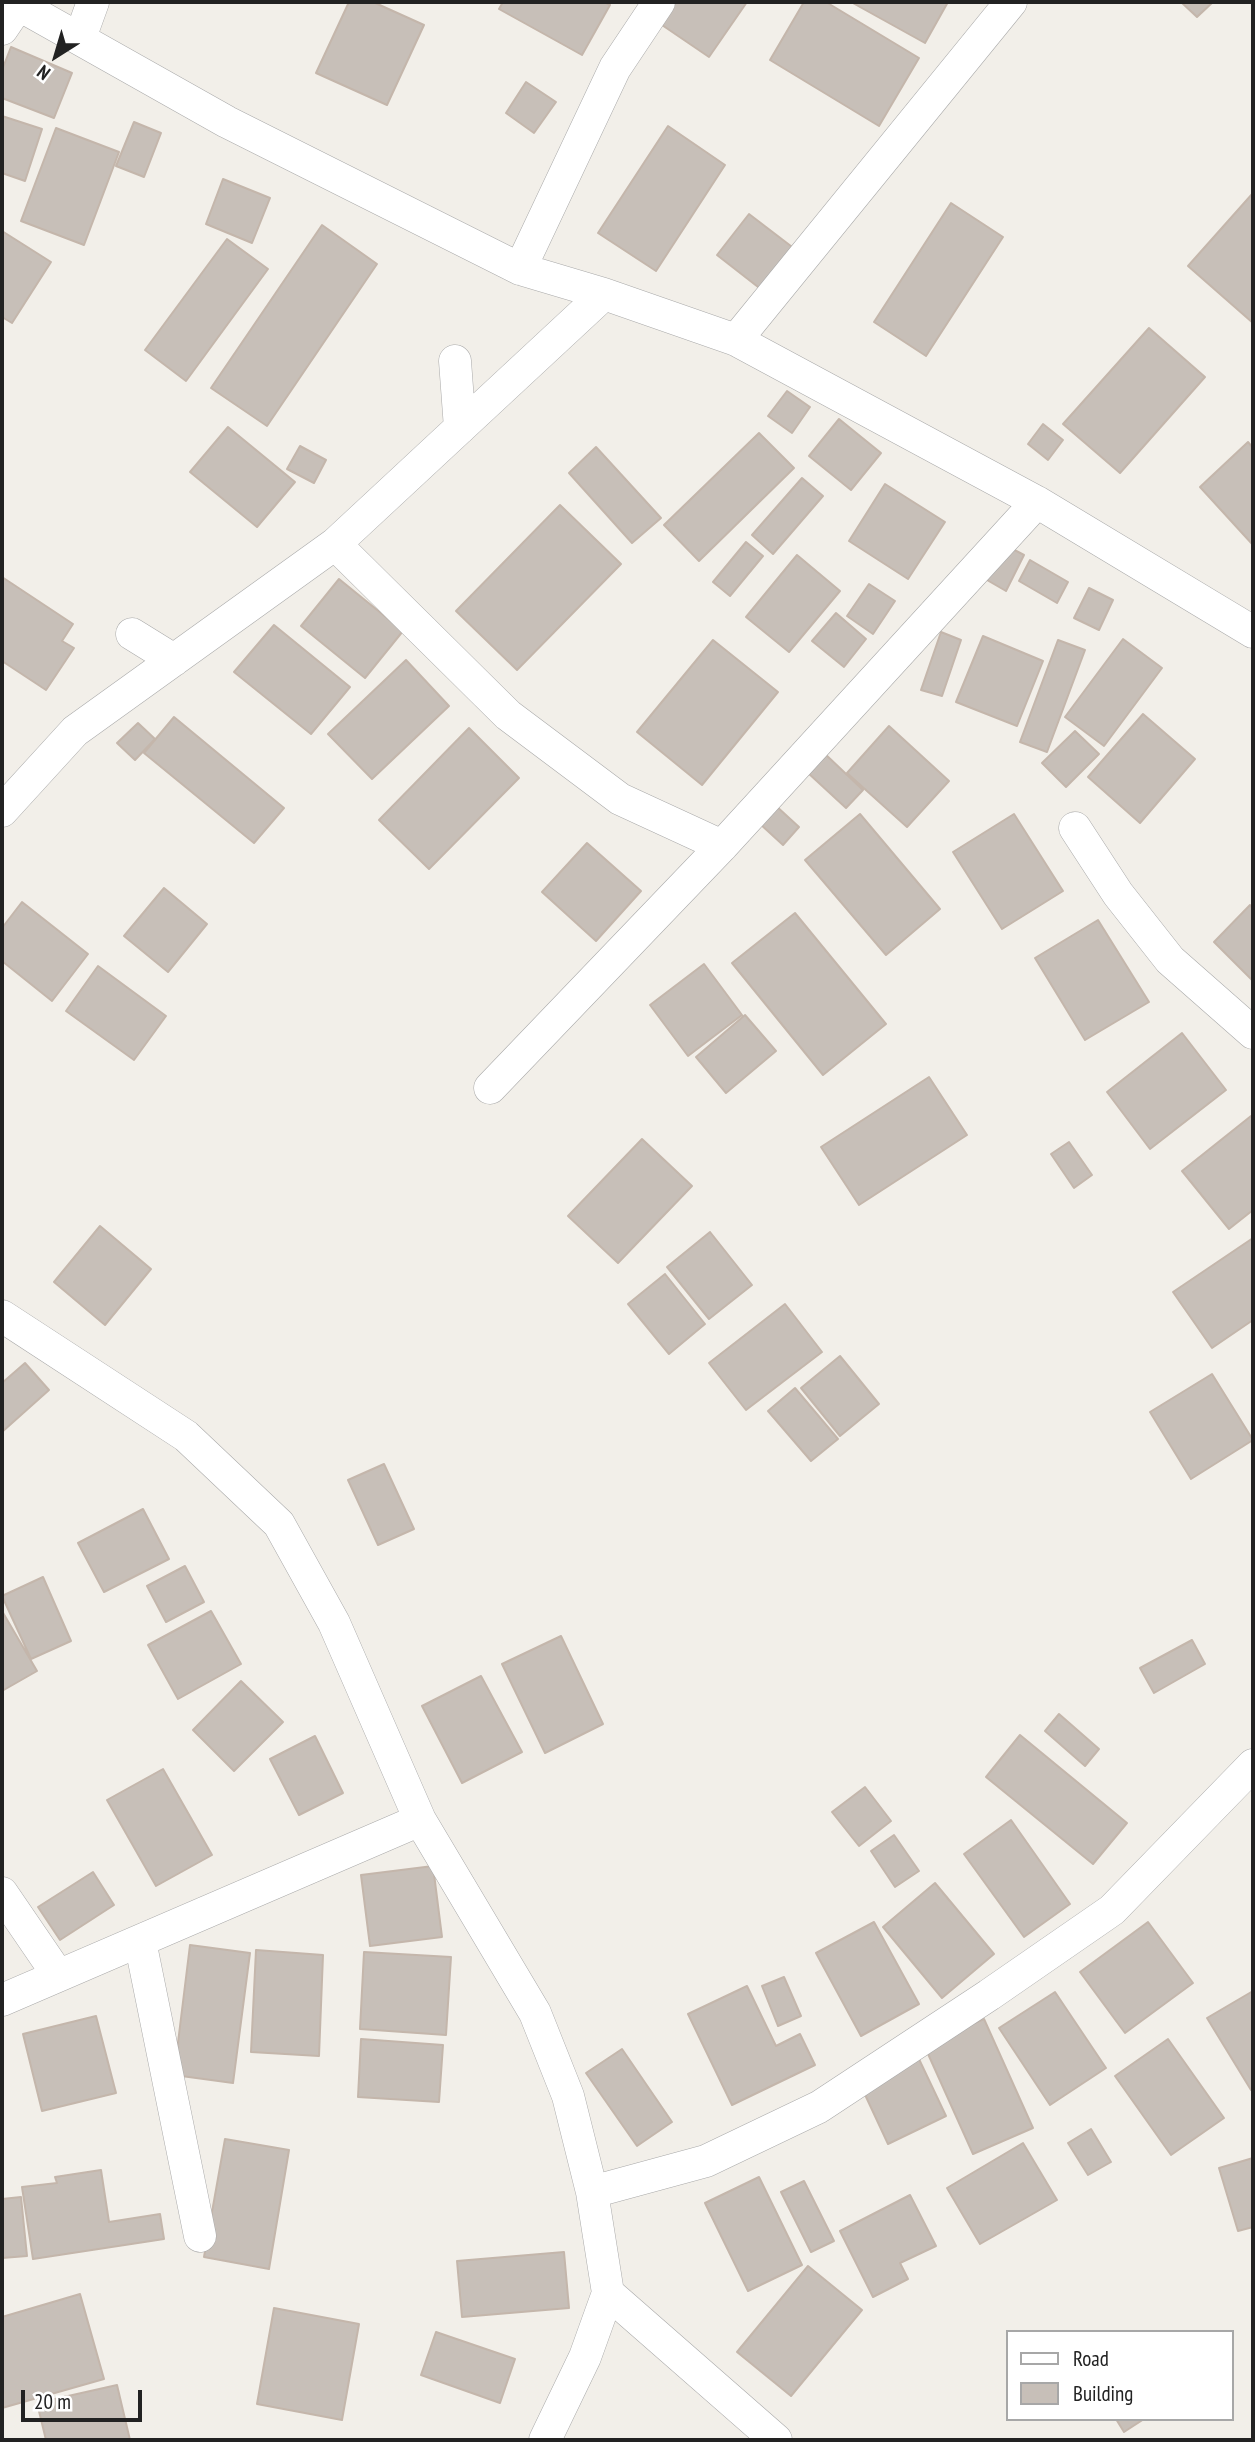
<!DOCTYPE html>
<style>
body{margin:0}
#map{position:relative;width:1255px;height:2442px;overflow:hidden;background:#f2efe9;font-family:"PT Sans Narrow",sans-serif}
canvas{display:block}
.frame{position:absolute;inset:0;border:4px solid #222;pointer-events:none}
.legend{position:absolute;left:1006px;top:2330px;width:228px;height:91px;box-sizing:border-box;background:#fff;border:2px solid #a7a7a7;margin:0;padding:9px 12px;list-style:none;font-size:21px;color:#222}
.legend li{display:flex;align-items:center;gap:14px;height:35px}
.legend b{width:35px;border:2px solid #a7a7a7}
.north{position:absolute;left:21px;top:21px;width:70px;height:70px;-webkit-text-stroke:5px #fff;paint-order:stroke;rotate:217deg;font-size:19px;font-weight:700;line-height:28px;text-align:center;color:#222}
.north::after{content:'';display:block;margin:auto;width:24px;height:32px;background:#222;clip-path:polygon(50% 0,100% 100%,50% 72%,0 100%)}
.scale{position:absolute;left:21px;top:2390px;width:121px;height:32px;box-sizing:border-box;border:4px solid #222;border-top:0;padding-left:9px;font-size:21px;line-height:24px;white-space:nowrap;color:#222;-webkit-text-stroke:5px #fff;paint-order:stroke}
</style>
<div id="map">
<canvas width="1255" height="2442"></canvas>
<div class="frame"></div>
<ul class="legend">
<li><b style="height:9px;background:#fff"></b>Road</li>
<li><b style="height:19px;background:#c7bfb8"></b>Building</li>
</ul>
<div class="north">N</div>
<div class="scale">20 m</div>
</div>
<script>
const context = document.querySelector('canvas').getContext('2d');
context.lineJoin = 'round';
function paint(path, color) { context.fillStyle = color; context.fill(path, 'evenodd'); }
function stroke(path, color, width, dash) { context.strokeStyle = color; context.lineWidth = width; context.lineCap = dash ? 'butt' : 'round'; context.setLineDash(dash || []); context.stroke(path); }
const building = new Path2D(`
 M349,2h24l51,23 -37,80 -71,-32z
 M503,2h101l6,3 -28,50 -83,-46z
 M673,2h74l-38,55 -50,-34z
 M804,2h22l93,56 -40,68 -109,-66z
 M851,2h97l-23,41z
 M1181,2h32l-16,15z
 M11,47l61,26 -18,45 -52,-20v-28z
 M526,82l30,20 -22,31 -28,-20z
 M2,116l40,13 -17,52 -23,-8z
 M134,122l27,11 -17,44 -28,-11z
 M668,126l57,39 -69,106 -58,-38z
 M56,128l63,24 -35,93 -63,-24z
 M223,179l47,19 -18,45 -46,-19z
 M1253,193v130l-65,-57z
 M951,203l52,34 -77,119 -52,-34z
 M749,214l51,39 -33,41 -50,-39z
 M322,225l55,39 -110,162 -56,-38z
 M2,231l49,31 -39,61 -10,-6z
 M227,239l41,30 -82,112 -41,-31z
 M1149,328l56,49 -85,96 -57,-49z
 M787,391l23,16 -18,26 -24,-17z
 M839,419l42,34 -30,37 -42,-34z
 M1043,424l20,16 -15,20 -20,-16z
 M228,427l67,55 -38,45 -67,-55z
 M759,433l35,35 -95,93 -35,-36z
 M1248,442l5,6v97l-53,-58z
 M300,446l26,14 -12,23 -27,-14z
 M596,447l65,71 -29,25 -63,-70z
 M802,478l21,18 -50,58 -21,-19z
 M885,484l60,38 -37,57 -59,-38z
 M560,505l61,59 -104,106 -61,-59z
 M746,542l17,14 -33,40 -17,-14z
 M1005,545l19,10 -18,36 -19,-11z
 M797,555l43,36 -51,61 -43,-35z
 M1030,560l38,22 -11,21 -38,-22z
 M2,577l71,47 -11,17 12,7 -28,42 -44,-29z
 M339,579l64,52 -38,47 -64,-52z
 M869,584l26,17 -22,33 -26,-18z
 M1089,588l24,12 -14,30 -25,-12z
 M836,613l30,26 -22,28 -32,-26z
 M274,625l76,62 -39,47 -77,-62z
 M941,632l20,8 -19,56 -21,-6z
 M983,636l60,25 -26,65 -61,-24z
 M1123,639l39,29 -58,78 -39,-29z
 M713,640l65,52 -76,93 -65,-53z
 M1058,640l27,10 -38,102 -27,-10z
 M406,660l43,46 -77,73 -44,-45z
 M1143,714l52,45 -55,64 -52,-46z
 M174,717l110,91 -30,35 -110,-90z
 M138,723l17,16 -20,21 -18,-17z
 M889,726l60,55 -42,46 -60,-54z
 M469,728l50,50 -90,91 -50,-49z
 M1075,731l24,23 -33,33 -24,-24z
 M824,753l39,37 -17,18 -39,-36z
 M775,805l24,22 -16,18 -24,-22z
 M860,814l80,95 -54,46 -81,-95z
 M1014,814l49,77 -61,38 -49,-77z
 M587,843l54,48 -45,50 -54,-49z
 M164,888l43,36 -39,48 -44,-36z
 M22,902l66,52 -36,47 -50,-40v-33z
 M1250,905l3,4v72l-39,-39z
 M795,913l91,111 -63,51 -91,-112z
 M1098,920l51,82 -64,38 -50,-82z
 M704,964l38,51 -54,41 -38,-51z
 M98,966l68,50 -32,44 -68,-49z
 M745,1015l31,36 -50,42 -30,-36z
 M1182,1033l44,57 -76,59 -43,-57z
 M929,1077l38,58 -108,70 -38,-58z
 M1251,1116l2,3v91l-24,19 -47,-58z
 M642,1139l50,47 -74,77 -50,-47z
 M1069,1142l23,33 -18,13 -23,-34z
 M100,1226l51,43 -46,56 -51,-43z
 M710,1232l42,53 -43,34 -42,-52z
 M1253,1238v82l-41,28 -39,-56z
 M665,1274l40,50 -36,30 -41,-50z
 M785,1304l37,48 -76,58 -37,-47z
 M840,1356l39,48 -39,32 -39,-48z
 M25,1363l24,27 -47,42v-49z
 M1212,1374l41,66 -62,39 -41,-67z
 M795,1388l43,51 -27,22 -43,-50z
 M384,1464l30,65 -36,16 -30,-65z
 M143,1509l26,50 -65,33 -26,-49z
 M185,1566l19,36 -38,20 -19,-36z
 M43,1577l28,64 -40,18 -29,-63z
 M2,1611l35,60 -35,20z
 M211,1611l30,53 -63,35 -30,-54z
 M561,1636l42,88 -58,29 -43,-89z
 M1192,1640l13,24 -51,29 -14,-25z
 M481,1676l41,76 -60,31 -40,-77z
 M241,1681l42,41 -49,49 -41,-41z
 M1059,1714l40,35 -14,17 -40,-35z
 M1020,1735l107,88 -34,41 -107,-87z
 M315,1736l28,57 -44,22 -29,-56z
 M163,1769l49,86 -56,31 -49,-86z
 M865,1787l26,34 -32,25 -27,-34z
 M1011,1820l59,84 -46,33 -60,-83z
 M894,1835l25,36 -24,16 -24,-36z
 M433,1866l9,71 -72,9 -9,-71z
 M93,1872l21,33 -54,35 -22,-33z
 M935,1883l59,71 -52,44 -59,-71z
 M874,1922l45,82 -58,32 -45,-83z
 M1148,1922l45,61 -68,50 -45,-61z
 M190,1945l60,8 -17,130 -59,-8z
 M256,1950l67,5 -4,101 -68,-4z
 M364,1952l87,5 -5,78 -86,-6z
 M784,1977l17,39 -23,10 -16,-40z
 M747,1986l29,60 24,-12 15,31 -83,40 -44,-91z
 M1253,1991v98l-2,1 -44,-72z
 M1055,1992l51,76 -56,37 -51,-77z
 M96,2016l20,77 -74,18 -19,-77z
 M984,2019l49,109 -60,26 -49,-109z
 M361,2039l82,6 -4,57 -81,-5z
 M1168,2039l56,79 -53,37 -56,-79z
 M622,2049l50,73 -35,24 -51,-73z
 M918,2057l28,59 -58,28 -28,-60z
 M1091,2129l20,33 -23,13 -20,-32z
 M225,2139l64,11 -20,119 -65,-12z
 M1023,2143l34,57 -77,44 -33,-56z
 M1253,2158v69l-15,4 -19,-63z
 M101,2170l8,52 51,-8 4,25 -131,20 -11,-72 35,-4 -2,-6z
 M759,2177l43,88 -54,26 -43,-88z
 M804,2181l30,60 -23,11 -30,-60z
 M910,2195l26,51 -36,17 8,16 -35,18 -33,-66z
 M21,2197l6,59 -25,2v-59z
 M564,2252l5,56 -107,9 -5,-56z
 M808,2266l54,44 -71,86 -54,-44z
 M80,2294l24,85 -102,29v-91z
 M274,2308l85,16 -17,96 -85,-16z
 M436,2332l79,27 -15,44 -79,-28z
 M117,2385l13,55h-84l-9,-37z
 M1116,2419h28l-20,13z`);
paint(building, '#c7bfb8');
stroke(building, '#c4b6ab', 2);
const street = new Path2D(`
 M14,2l213,120 293,147 84,25 132,46 301,162 216,130
 M2,29l17,-25
 M80,38l13,-36
 M520,269l95,-201 44,-66
 M736,340l275,-338
 M455,361l5,67
 M335,544l173,171 112,84 102,47
 M132,634l42,26
 M2,811l73,-80 260,-187 269,-250
 M1075,828l43,66 52,66 83,73
 M490,1088l232,-242 315,-344
 M2,1316l184,120 93,88 55,99 86,197 115,193 33,83 24,96 16,101 -23,64 -40,83
 M2,1893l56,82
 M140,1941l60,295
 M2,2000l418,-180
 M592,2192l114,-31 113,-54 170,-112 123,-85 141,-145
 M608,2293l168,147`);
stroke(street, '#a9a9a9', 33);
stroke(street, '#fff', 32);
</script>
